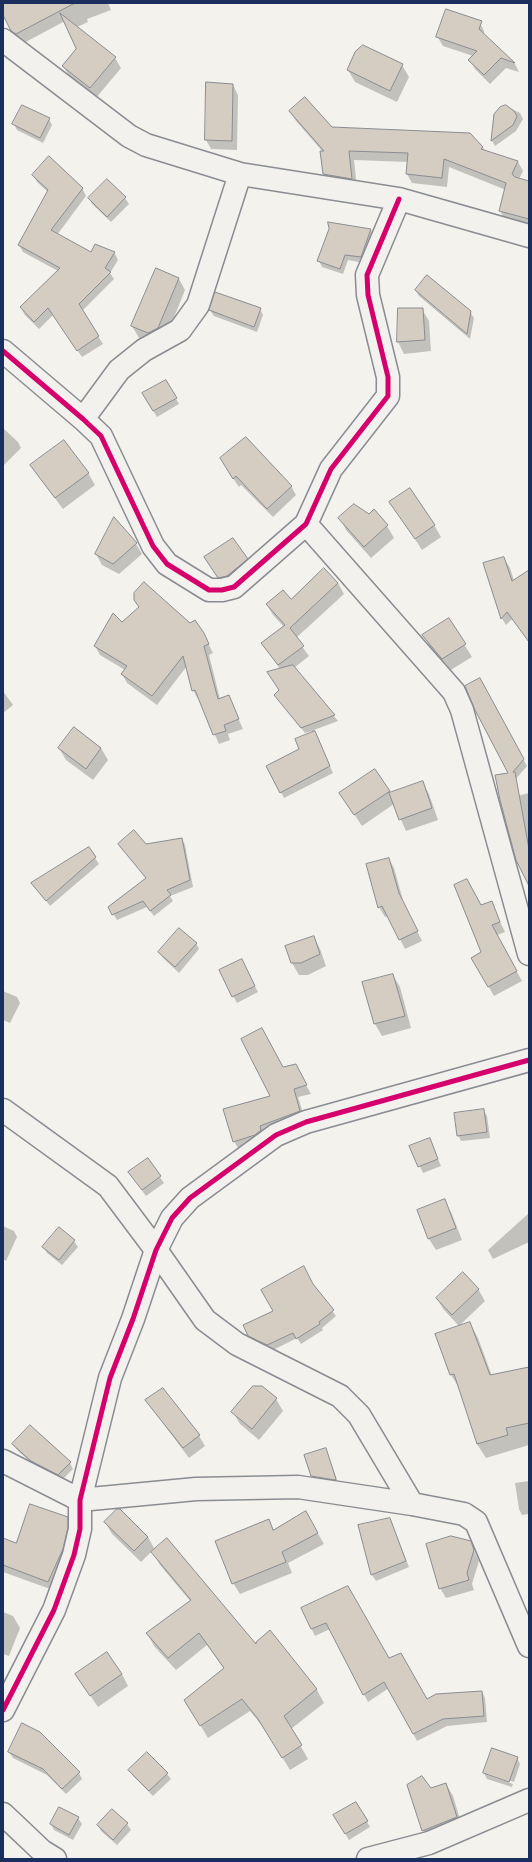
<!DOCTYPE html>
<style>
body{margin:0}
#map{position:relative;width:532px;height:1862px;overflow:hidden;background:#f4f2ec;font-family:Kalam,sans-serif}
canvas{display:block}
.frame{position:absolute;inset:0;border:4px solid #1b2f5e;pointer-events:none}
</style>
<div id="map">
<canvas width="532" height="1862"></canvas>
<div class="frame"></div>
</div>
<script>
const context = document.querySelector('canvas').getContext('2d');
context.lineJoin = 'round';
function paint(path, color) { context.fillStyle = color; context.fill(path, 'evenodd'); }
function stroke(path, color, width, dash) { context.strokeStyle = color; context.lineWidth = width; context.lineCap = dash ? 'butt' : 'round'; context.setLineDash(dash || []); context.stroke(path); }
paint(new Path2D(`
 M3,3h105l3,7 -24,9 1,3 -11,5 38,31 6,10 -25,30 -27,-22 -6,-10 14,-17 -12,-28 -43,23 -4,-3 -15,-28z
 M479,21l5,10v4l31,29 4,8 -13,-4 -16,16 -15,-15 -5,-9 3,-4 -30,-10 -6,-10z
 M402,65l7,12 -12,25 -42,-20 -7,-12z
 M233,85l5,10 -1,55 -26,-1 -5,-9z
 M506,106l14,7 3,6 -7,12 -21,15 -3,-5 3,-27z
 M290,112l41,16 152,19 2,4 33,11 5,9 -4,8 10,3v49l-23,-10 -6,-10 6,-21 -57,-23 -2,20 -35,-4 -5,-9 1,-12 -54,-2 3,28 -28,-4 -5,-10 -1,-22 -27,-31z
 M49,119l3,6 -9,18 -26,-13 -3,-6z
 M33,175l49,13 4,8 -29,39 34,18 23,-1 4,8 -8,13 4,6 -32,32 21,33 -21,13 -29,-42 -14,14 -14,-14 -4,-7 37,-37 -35,-19 -4,-7 29,-53 -11,-10z
 M107,180l18,18 4,6 -18,18 -19,-18 -3,-6z
 M329,223l42,7 3,6 -10,27 -16,-3 -5,14 -21,-7 -3,-6 11,-32z
 M179,279l6,11 -20,50 -10,5 -16,-7 -7,-12z
 M416,291l54,21 4,6 -4,21 -51,-43z
 M260,309l3,6 -6,17 -43,-16 -4,-6z
 M399,309h23l7,12 2,30 -27,3 -6,-12z
 M166,381l13,23 -22,13 -14,-23z
 M3,428l15,14 3,6 -18,18z
 M32,466l56,7 7,12 -32,24 -24,-32z
 M226,468l65,18 5,9 -23,22 -32,-32 -2,2z
 M391,502l43,23 7,12 -19,13z
 M374,511l13,15 7,12 -23,20 -25,-28 -6,-12 29,-2z
 M115,519l21,25 6,10 -23,20 -17,-9 -6,-11z
 M205,558l42,1 7,12 -28,18z
 M504,558l6,10 13,41 -17,16 -6,-10z
 M338,583l6,11 -48,44 13,18 -15,12 44,53 -24,9 19,43 -49,25 -3,-6 19,-43 13,-17 -1,-1 -7,2 -30,-38 5,-5v-21l-17,-26 21,-16 -11,-12 -6,-10 24,-5z
 M449,620l23,37 -23,14 -19,-24 -6,-11z
 M122,623l68,1 13,9 10,20 -4,2 11,44 8,-3 15,33 -15,5 2,6 -11,4 -20,-45h-1l-5,-9 -6,-24 -30,39 -30,-22 -5,-9 3,-4 -25,-15 -5,-9z
 M480,680l47,86 -13,15z
 M3,691l10,14 -10,8z
 M74,728l27,20 7,12 -15,20 -27,-20 -7,-12z
 M423,783l6,11 9,26 -32,11 -12,-27 -32,22 -21,-32 48,-3 2,3z
 M529,793v75l-28,-68z
 M182,839l3,6 8,42 -23,9 3,5 -19,15 -7,-9 -30,13 -8,-13 38,-28 -28,-34h27z
 M89,849l10,15 -49,42 -17,-22z
 M389,859l5,9 10,36 18,37 -17,8 -17,-33 -3,1 -6,-10z
 M491,903l14,29 -8,3 25,46 -28,15 -22,-38 10,-5 -1,-46z
 M314,937l6,12 6,17 -18,9h-9l-7,-12z
 M196,943l3,6 -20,24 -16,-15 -4,-6z
 M245,967l13,25 -21,11 -17,-32z
 M393,975l7,12 11,41 -29,8 -7,-12 -12,-41z
 M3,991l14,6 3,6 -10,20 -7,-3z
 M283,1068l17,6 11,20 -13,3 7,23 -66,30 -5,-9 37,-45z
 M483,1110l4,6 3,22 -29,3 -3,-6z
 M432,1145l9,21 -18,7 -12,-27z
 M147,1159l17,24 -18,13 -13,-18z
 M444,1201l7,11 11,28 -26,10 -7,-11 -11,-28z
 M529,1213v29l-36,17 -5,-9z
 M3,1226l11,5 3,6 -11,24 -3,-2z
 M74,1241l4,6 -16,18 -15,-12 -3,-6z
 M314,1287l22,29 -14,12 1,2 -22,14 -4,-6 -26,13 -18,-9 -4,-7 26,-24z
 M478,1289l7,12 -26,25 -15,-16 -7,-11z
 M470,1323l8,15 14,38 37,-8v77l-43,13 -9,-14 -17,-55 -9,-14 -15,-40z
 M262,1387l14,12 7,12 -24,29 -19,-16 -7,-12z
 M147,1400l52,36 6,10 -16,12 -36,-48z
 M14,1445l56,18 3,6 -11,11 -26,-13 -19,-17z
 M325,1449l3,6 11,30 -24,-3 -3,-6z
 M529,1481v33l-7,1 -3,-6 -4,-26z
 M306,1513l18,31 -36,19 4,10 -52,21 -7,-11 36,-62 5,9z
 M67,1518l5,9 -19,63 -50,-18v-33l14,5z
 M390,1519l19,48 -33,14 -4,-6 -12,-49z
 M105,1522l43,15 7,13 104,98 11,-16 47,58 7,13 -33,26 17,30 -18,11 -23,-38 -17,-21 -42,27 -15,-25 31,-44 -17,-24 -31,25 -22,-24 -7,-13 44,-31 -31,-37 -8,-14 -11,11 -29,-28z
 M470,1542l9,19 -7,23 2,6 -28,8 -6,-10z
 M302,1609l87,50 37,41 56,-8 3,6 2,24 -40,4 -30,15 -28,-53 -21,14 -38,-73 -15,7z
 M3,1612l10,4 7,12 -11,28 -6,-2z
 M76,1674h46l6,12 -30,21z
 M9,1752l70,21 3,6 -16,15 -19,-19 -34,-17z
 M517,1758l3,6 -6,18 -27,-9v2l26,9 -1,3 -25,-8 -3,-6z
 M130,1770l37,4 4,5 -18,17 -20,-20z
 M446,1784l7,12 10,33 -33,13 -7,-12 7,-41z
 M356,1803l14,24 -21,13 -14,-24z
 M112,1810l15,14 4,6 -14,15 -16,-14 -3,-6z
 M78,1818l4,6 -9,16 -19,-10 -3,-6z`), '#0003');
const building = new Path2D(`
 M3,3h72l-59,31 -5,-3 -8,-16z
 M446,9l36,12 -3,8 36,34 -14,-5 -17,17 -16,-15 9,-9 -41,-14z
 M60,13l56,44 -26,31 -28,-22 14,-17z
 M363,45l40,19 -13,27 -43,-21 8,-18z
 M206,82l27,2 -1,57 -27,-1z
 M305,97l27,30 138,6 13,14 -2,2 37,12 -6,13 3,3 14,4v38l-30,-8 7,-28 -62,-24 -2,19 -36,-4 2,-21 -59,-2 3,28 -29,-5 -3,-23h4l-35,-40z
 M22,105l28,13 -10,20 -28,-14z
 M506,105l8,6 3,5 -2,5 -2,4 -22,16 3,-27 6,-7z
 M49,156l34,32 -32,42 40,22 4,-8 20,8 -10,16 6,4 -32,32 20,32 -22,15 -29,-43 -14,14 -14,-15 40,-39 -42,-23 30,-55 -16,-15z
 M107,179l19,18 -19,20 -19,-19z
 M328,222l43,7 -10,28 -16,-2 -5,14 -23,-8 12,-32z
 M156,268l23,10 -21,50 -10,5 -17,-7z
 M427,275l44,36 -4,23 -52,-44z
 M215,292l46,16 -7,19 -45,-17z
 M398,308h25l2,32 -28,2z
 M166,380l11,18 -24,13 -11,-18z
 M246,437l46,49 -25,23 -31,-33 -3,3 -13,-21z
 M64,440l25,33 -34,25 -25,-33z
 M410,488l25,37 -20,14 -26,-37z
 M354,504l15,10 5,-5 14,16 -24,22 -26,-29z
 M114,517l23,26 -24,21 -18,-10z
 M233,538l15,21 -21,17 -9,2 -14,-21z
 M504,557l8,24 17,-11v72l-22,-30 -6,7 -18,-56z
 M324,568l14,15 -48,45 14,18 -26,19 -17,-22 24,-18 -19,-21 17,-14 8,9z
 M144,582l46,41 5,-3 9,13 5,11 -5,2 14,53 11,-4 10,24 -15,6 2,6 -13,4 -18,-45 -3,1 -9,-35 -31,40 -31,-22 6,-8 -33,-20 19,-33 9,9 17,-15 -5,-7v-7z
 M449,618l17,26 -24,15 -20,-24z
 M293,665l42,50 -34,13 -27,-33 5,-5 -12,-18z
 M480,678l44,81 -11,13h2l14,77v37l-13,-26 -16,-60 -5,-25 13,-2 -33,-63 -10,-24z
 M74,727l27,21 -15,21 -28,-21z
 M315,731l15,35 -50,27 -14,-27 33,-17 -4,-10z
 M375,769l15,22 -36,24 -15,-22z
 M423,781l9,27 -33,12 -10,-27z
 M134,830l12,14 36,-6 8,42 -23,10 4,5 -21,16 -7,-10 -31,14 -4,-8 38,-29 -28,-34z
 M89,847l7,10 -50,44 -15,-18z
 M389,858l10,35 19,38 -19,9 -17,-34 -4,2 -12,-44z
 M467,879l14,26 11,-4 8,21 -8,3 25,46 -29,16 -17,-29 10,-6 -27,-67z
 M179,928l18,15 -22,24 -17,-15z
 M314,936l6,18 -19,9h-10l-6,-17z
 M242,959l13,27 -23,11 -13,-27z
 M393,974l12,42 -31,8 -12,-42z
 M262,1028l21,39 13,-3 11,21 -13,4 6,22 -40,15 1,4 -6,5 -22,7 -10,-33 47,-13 -29,-57z
 M484,1109l3,23 -30,4 -3,-23z
 M430,1138l8,21 -20,8 -9,-21z
 M148,1158l13,18 -19,14 -14,-18z
 M445,1199l11,29 -28,11 -11,-29z
 M59,1227l16,13 -16,20 -17,-13z
 M304,1266l9,18 21,26 -15,12 1,2 -24,15 -3,-6 -26,12 -19,-9 -5,-11 30,-14 -12,-21z
 M463,1272l16,17 -27,26 -16,-17z
 M470,1322l20,53 39,-8v56l-23,5 2,7 -31,9 -23,-70 -4,1 -15,-41z
 M253,1386h9l15,12 -25,31 -21,-17z
 M163,1388l37,47 -17,13 -38,-48z
 M30,1425l41,37 -13,13 -27,-14 -19,-17z
 M326,1448l10,31 -1,1 -24,-4 -7,-21z
 M30,1504l38,13v11l-5,21 -15,33 -45,-17v-27l13,5z
 M117,1509h3l28,28 -14,14 -30,-29z
 M306,1511l12,22 -36,19 4,10 -54,22 -17,-43 54,-22 4,11z
 M390,1518l16,43 -35,14 -13,-50z
 M451,1536l20,5 3,9 -7,23 2,7 -30,9 -13,-45z
 M167,1538l89,106v-2l14,-12 47,59 -33,27 18,29 -20,13 -24,-39 -16,-20 -42,27 -16,-26 40,-32 -25,-35 -31,25 -22,-25 45,-33 -40,-48z
 M348,1586l41,72 12,-5 26,46 9,-5 46,-3 2,25 -41,3 -30,15 -29,-52 -21,13 -37,-72 -15,6 -10,-21z
 M107,1652l15,22 -32,22 -15,-22z
 M22,1723l18,9 40,40 -18,17 -19,-20 -35,-17z
 M492,1748l26,9 -9,25 -26,-9z
 M147,1752l21,21 -19,18 -21,-21z
 M422,1776l9,12 15,-5 11,34 -35,14 -15,-46z
 M356,1802l12,19 -23,13 -12,-19z
 M59,1807l20,10 -10,18 -19,-11z
 M112,1809l16,14 -15,17 -16,-15z`);
paint(building, '#d5cdc2');
stroke(building, '#898c92', 1);
const minor = new Path2D(`
 M3,40l126,96 17,9 94,29 159,25 130,37
 M3,351l80,68 18,17 52,110 14,18 42,26h13l12,-3 72,-63 25,-55 57,-73v-19l-20,-82 -1,-20 32,-76
 M83,419l36,-49 25,-20 36,-20 18,-25 42,-131
 M306,524l148,168 8,18 67,244
 M3,1110l105,76 48,64 49,70 32,24 103,52 19,19 53,89
 M3,1461l77,39 116,-11 102,-2 114,17 52,10 12,8 53,124
 M3,1710l51,-100 20,-55 6,-26v-29l30,-122 23,-59 23,-69 16,-32 18,-20 86,-63 30,-13 223,-62
 M3,1814l39,37 13,8
 M368,1859l61,-16 100,-43`);
stroke(minor, '#898c92', 25);
stroke(minor, '#f2f1ed', 22);
stroke(new Path2D(`
 M3,351l80,68 18,17 52,110 14,18 42,26h13l12,-3 72,-63 25,-55 57,-73v-19l-20,-82 -1,-20 32,-76
 M3,1710l51,-100 20,-55 6,-26v-29l30,-122 23,-59 23,-69 16,-32 18,-20 86,-63 30,-13 223,-62`), '#d6006c', 5);
</script>
